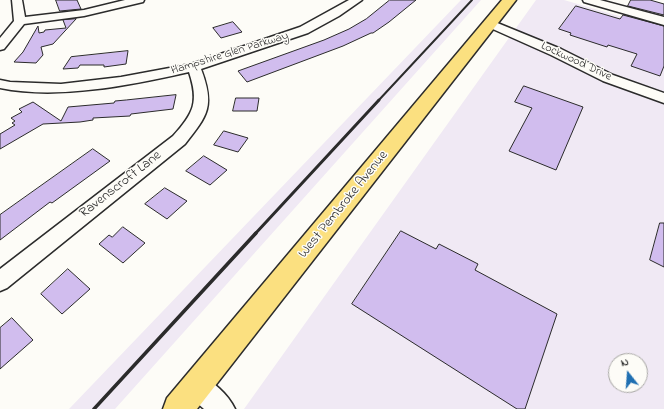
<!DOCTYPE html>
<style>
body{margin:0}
#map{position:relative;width:664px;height:409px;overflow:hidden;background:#fdfcf7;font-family:"Indie Flower",sans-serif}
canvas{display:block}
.north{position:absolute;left:608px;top:353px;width:40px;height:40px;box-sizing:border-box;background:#fdfcf7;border:1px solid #a9a8a5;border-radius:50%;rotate:343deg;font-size:11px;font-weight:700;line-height:16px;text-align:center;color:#2b2b2b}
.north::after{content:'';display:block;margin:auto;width:14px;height:18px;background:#1f6fb2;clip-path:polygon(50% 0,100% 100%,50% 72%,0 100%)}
</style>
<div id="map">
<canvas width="664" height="409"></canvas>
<div class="north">N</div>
</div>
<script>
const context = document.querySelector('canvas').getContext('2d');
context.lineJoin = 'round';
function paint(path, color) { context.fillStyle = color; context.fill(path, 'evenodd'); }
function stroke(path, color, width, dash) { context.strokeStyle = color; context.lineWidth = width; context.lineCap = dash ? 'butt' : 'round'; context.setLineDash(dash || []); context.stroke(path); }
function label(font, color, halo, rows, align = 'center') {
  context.font = font + ' "Indie Flower",sans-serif'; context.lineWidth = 3; context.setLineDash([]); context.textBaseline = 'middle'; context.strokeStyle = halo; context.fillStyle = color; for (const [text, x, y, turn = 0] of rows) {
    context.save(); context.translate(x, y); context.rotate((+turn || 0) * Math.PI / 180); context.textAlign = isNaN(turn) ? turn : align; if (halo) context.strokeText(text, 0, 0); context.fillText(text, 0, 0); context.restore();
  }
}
paint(new Path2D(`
 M461,0h20l-366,409h-46z
 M536,0h28l100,29v380h-420zM616,361h24v24h-24z`), '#f0e9f4');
const building = new Path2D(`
 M56,0h21l4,9 -21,2z
 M390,0h26l-27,22 -16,11h-2l-28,13 -96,36 -9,-11 86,-31 25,-11 17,-10z
 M631,0h19l14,4v11l-36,-9z
 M576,6l44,13 3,-4 41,11v40l-4,10 -29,-10 6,-12 -29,-9 -1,2 -37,-12 1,-2 -12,-4z
 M76,19l-23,25 -12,3 2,8 -7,8 -22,-1 9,-10 15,-26 1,7 5,-1 1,-2 21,-2 -3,-8z
 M233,22l9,10 -21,6 -8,-10z
 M128,51l-2,13 -22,3v-2h-24l-2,3 -15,1 8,-12z
 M524,86l59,21 -27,63 -47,-19 23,-43 -17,-6z
 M176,95l-3,14 -42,5 -1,2 -37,2v2l-13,2 -37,2 -43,25v-15l15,-9 -3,-2 3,-2 -4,-3 11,-6 -3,-3 14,-7 28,19 7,-14 46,-4 1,-2 11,-1z
 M236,98h23l-2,13h-24z
 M224,131l24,7 -10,14 -24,-7z
 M93,149l17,12 -58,42 -2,-1 -50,38v-25z
 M204,156l23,14 -17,15 -24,-14z
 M165,188l22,13 -20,18 -22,-15z
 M660,223h4v44l-14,-7z
 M123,227l22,16 -22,20 -24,-19 10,-9 3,2z
 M401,231l35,18 3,-5 39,20 -3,6 82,44 -32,95h-8l-165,-105z
 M68,269l22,20 -28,25 -21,-20z
 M12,318l21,22 -33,29v-41z`);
paint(building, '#d1bdee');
stroke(building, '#2b2b2b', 1);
const minor = new Path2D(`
 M12,0h10l3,17 59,-7 41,-10h19l-1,2 -59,14 -60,8 -20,25 -4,1v-12l14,-17z
 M349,0h13l-23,16 -31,17 -107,36c14,37 7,46 -16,75l-178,144 -7,3v-22l173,-133c21,-23 26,-34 16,-64 -57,13 -131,28 -189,16v-8l10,2 51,2 60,-7 70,-13 109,-37z
 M583,0h17l64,17v8l-80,-23z
 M490,20l71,29 52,26 51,18v10l-61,-22 -52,-26 -65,-29 -2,-2 2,-2z
 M197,374c15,6 31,20 38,35h-31l-16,-14 -3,-9 3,-9z`);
const major = new Path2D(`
 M502,0h14l-319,409h-34l4,-11z`);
stroke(minor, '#2b2b2b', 3);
stroke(major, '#2b2b2b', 3);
paint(minor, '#fdfcf7');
paint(major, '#fbe080');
stroke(new Path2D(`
 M378,101l94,-101`), '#2b2b2b', 2);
stroke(new Path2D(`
 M255,234l124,-134`), '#2b2b2b', 3);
stroke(new Path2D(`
 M94,409l162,-176`), '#2b2b2b', 3.5);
label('12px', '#2b2b2b', '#fdfcf7', [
 ["Hampshire Glen Parkway",230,54,-17],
 ["Lockwood Drive",576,62,25]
]);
label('14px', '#2b2b2b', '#fdfcf7', [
 ["Ravenscroft Lane",121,185,-38],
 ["West Pembroke Avenue",344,205,-51]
]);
</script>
